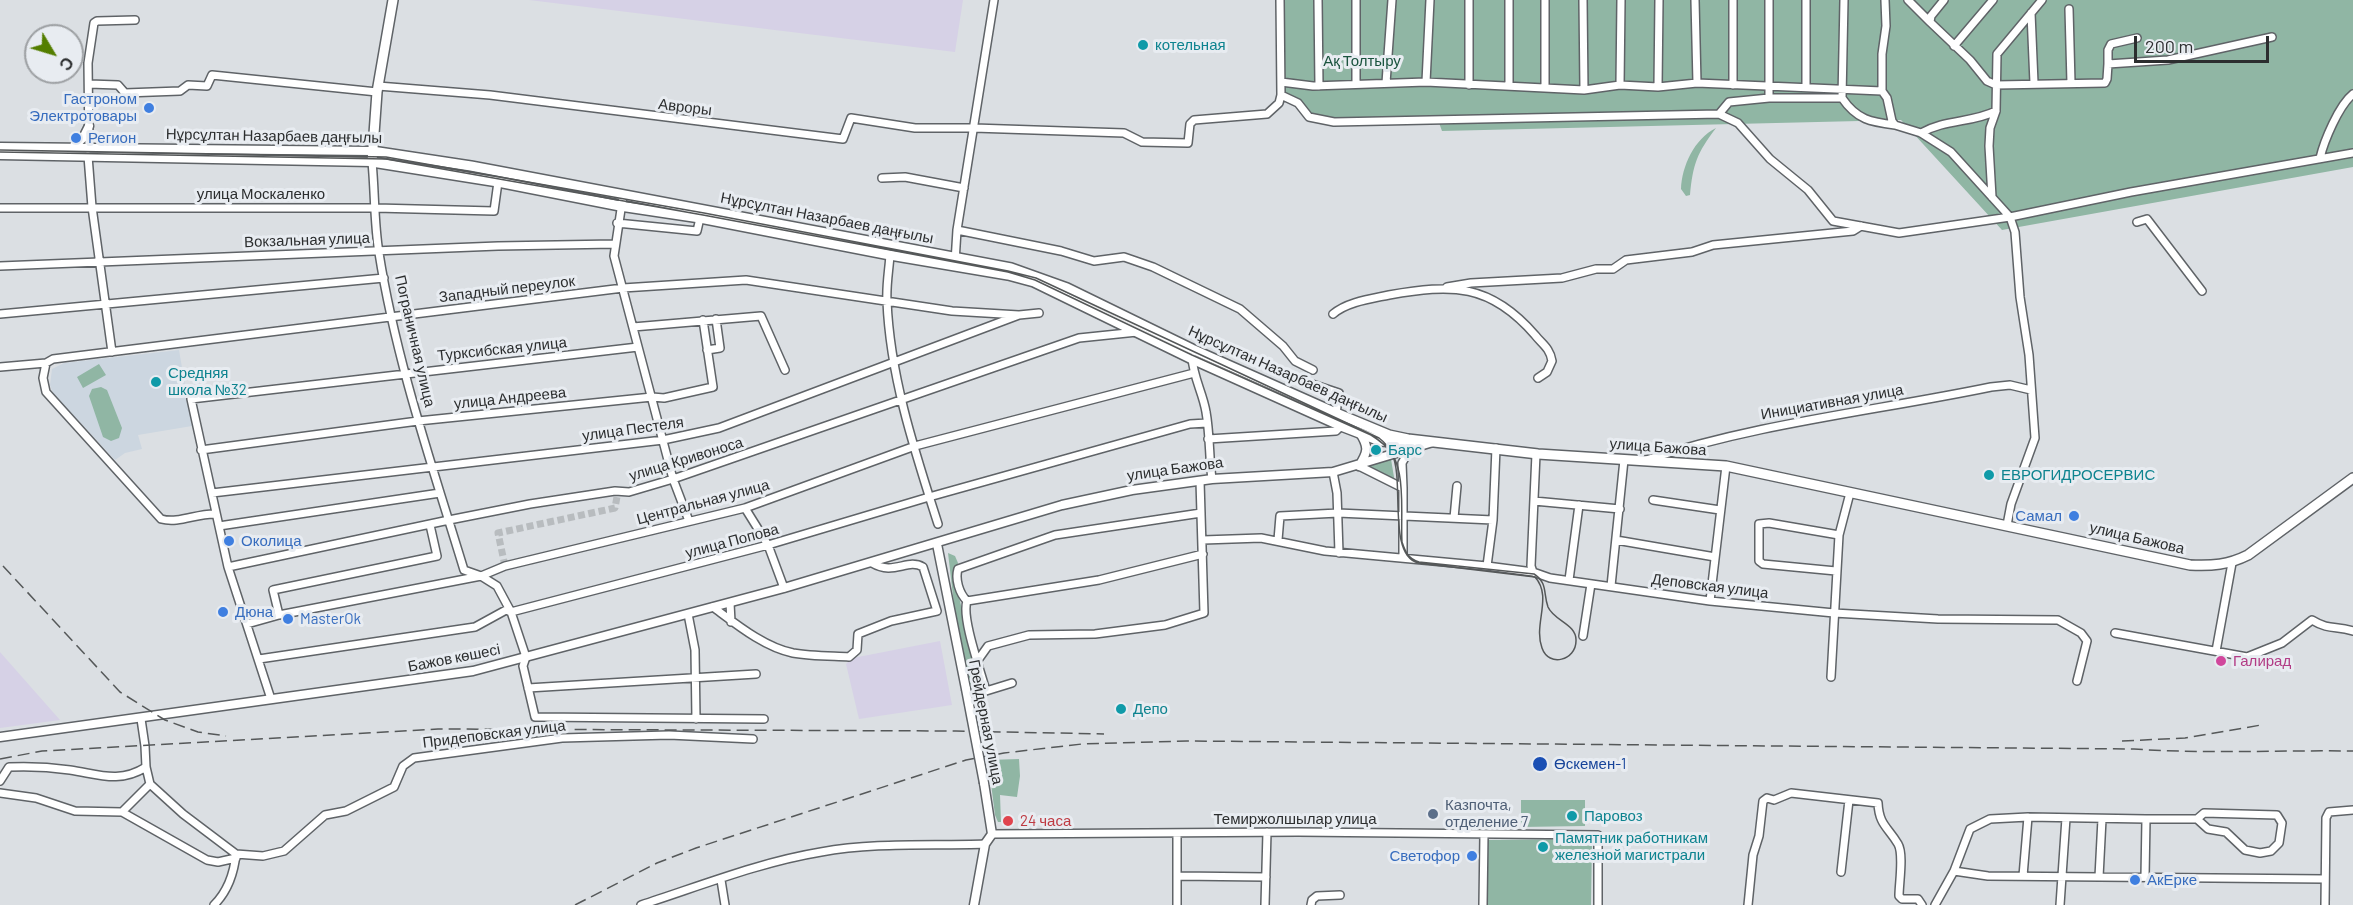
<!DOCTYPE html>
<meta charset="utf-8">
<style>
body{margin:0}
#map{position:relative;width:2353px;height:905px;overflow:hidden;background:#dbdfe3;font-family:Barlow,sans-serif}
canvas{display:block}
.north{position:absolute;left:24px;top:24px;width:60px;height:60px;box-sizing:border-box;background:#e8ecf1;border:2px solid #9da0a3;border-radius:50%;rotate:128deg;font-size:16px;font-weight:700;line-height:24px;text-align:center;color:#2c2e2f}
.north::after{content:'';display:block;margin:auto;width:21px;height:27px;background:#547e00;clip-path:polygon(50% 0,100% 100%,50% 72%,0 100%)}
.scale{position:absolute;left:2134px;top:36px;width:135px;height:27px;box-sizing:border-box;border:3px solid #2c2e2f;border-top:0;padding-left:8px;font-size:18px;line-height:21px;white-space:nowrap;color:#2c2e2f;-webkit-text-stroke:4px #e8ecf1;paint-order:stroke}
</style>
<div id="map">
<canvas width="2353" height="905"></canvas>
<div class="north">С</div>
<div class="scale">200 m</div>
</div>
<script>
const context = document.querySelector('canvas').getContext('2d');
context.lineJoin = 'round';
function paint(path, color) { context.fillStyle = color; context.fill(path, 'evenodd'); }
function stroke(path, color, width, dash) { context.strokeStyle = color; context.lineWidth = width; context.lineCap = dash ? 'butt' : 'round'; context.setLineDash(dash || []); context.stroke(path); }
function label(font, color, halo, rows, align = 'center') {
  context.font = font + ' Barlow,sans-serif'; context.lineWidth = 6; context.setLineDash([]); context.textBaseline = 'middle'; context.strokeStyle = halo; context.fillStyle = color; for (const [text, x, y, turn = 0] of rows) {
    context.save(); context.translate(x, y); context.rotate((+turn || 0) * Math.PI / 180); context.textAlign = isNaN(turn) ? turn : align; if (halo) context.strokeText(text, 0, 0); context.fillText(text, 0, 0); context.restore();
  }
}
paint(new Path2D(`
 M529,0h434l-8,52z
 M940,641l12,64 -93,14 -13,-55 3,-3 4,-3z
 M0,652l60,68 -60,8z`), '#d6d1e6');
paint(new Path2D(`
 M179,350l13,76 -54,9 4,14 -17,4 -10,7 -62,-67 -3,-8 2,-16 12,-6z`), '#ccd6e0');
paint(new Path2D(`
 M1280,0h1073v167l-351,63 -101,-110 -459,11 -4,-11h-119l-38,-25z
 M1716,128c-19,25 -23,36 -26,67l-4,1 -5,-7c1,-23 13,-50 35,-61z
 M99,364l7,11 -23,13 -6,-11z
 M101,387l6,3 15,38 -3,10 -8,3 -8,-4 -14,-41 3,-7z
 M1391,459l4,24 -31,-15z
 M948,553l7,3 3,7 -2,22 28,113 -11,1 -19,-95z
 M1019,759l1,17 -3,21 -17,-2 1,27h-3l-3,-7 -7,-55z
 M1521,800h64v26l-64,1z
 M1592,839l-1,66h-106l3,-65z`), '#90b6a4');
stroke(new Path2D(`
 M505,566l-7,-33 117,-25 3,-17`), '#b8bcbf', 7, [7, 3.5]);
const minor = new Path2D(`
 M1318,0l1,86
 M1356,0v84
 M1509,0v86
 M1545,0v86
 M1583,0l1,90
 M1695,0l2,83
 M1769,0v98h73
 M1844,0l-2,98c15,22 29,24 53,27
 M1908,0l22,22
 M1944,0l-13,16 -1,6 40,38 17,21 9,4 109,-2 2,-4 1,-15 60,-4 104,-23
 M2069,9l2,74
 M2031,13l3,70
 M1954,46l39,-46
 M2108,64v-14l3,-6 26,-6
 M1281,82l32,4 113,-4 158,8 36,-5 38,2 39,-4 185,8 5,7 5,23 3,4 26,8 30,19 59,65 5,15 5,65 9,58 6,83 -24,66 -4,21
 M1426,82l4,-82
 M1386,83l6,-83
 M89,84l29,1 7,8 55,-2 8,-6 19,1 5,-11 165,17
 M1469,85v-85
 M1620,85l1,-85
 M1733,85v-85
 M378,86l112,9 353,44 8,-21 64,10h59l150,5 18,9 46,1 2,-19 4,-4 73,-6 12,-11 2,-8 -1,-95
 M1658,87l1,-87
 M1806,87v-87
 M1882,91v-37l4,-28 -1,-26
 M1281,95l17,8 11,14 25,5 385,-8 19,9 32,36 38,31 25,31 66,12 111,-16 121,-25 222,-39
 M1719,114l10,-12 40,-4
 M1921,133c24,-14 51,-10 75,-22
 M89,147l-1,-84 6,-40 3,-2 38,-1
 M88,156l4,51 20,145
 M2320,158c4,-17 19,-53 33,-64
 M372,162c3,30 2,61 7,91 17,108 53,212 85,317l17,6 16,10 14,26 15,45 -3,9 12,51 229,2
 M882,178l23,-1 59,11
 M623,196l-9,60 59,223 16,42
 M1992,197l-3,-51 1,-18 6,-17 1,-57 45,-54
 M0,208h376l118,3 4,-29
 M2137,222l10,-3 55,72
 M617,223l80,8 3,-13
 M957,230l104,21 33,10 30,-4 29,10 87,42 43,37 12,15 18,9
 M890,255c-1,15 -4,31 -3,46 3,76 28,151 51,223
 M955,262l2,-32 37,-230
 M0,266l498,-20 117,-2
 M1447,287l24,-4 91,-5 34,-9h17l13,-9 66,-8 21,-7 140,-14 8,-5
 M0,314l384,-36
 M1333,314c14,-12 37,-15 56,-19 63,-11 101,-12 146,40 7,9 15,13 17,26l-5,11 -9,6
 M633,327l128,-11 24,54
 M707,350l13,-2 -4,-29
 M1192,357c1,20 11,36 14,55 4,22 3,45 6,67
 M46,363l-3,15 3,14 115,127c18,5 36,-6 55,-5
 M0,367l46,-4 7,-4 570,-71 123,-8 206,31 67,4
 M1312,384l27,9 -3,20
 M1208,439l128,-8 5,-5
 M201,450l217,-29 234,-24 12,1 49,-11 -10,-67
 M1646,460c112,-37 229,-49 345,-73l19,-2 21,5
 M1359,466l44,22v70
 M1333,472l4,21 2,60
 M1403,488l-1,-25 7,-12
 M212,493l451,-53 56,-12 300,-113 20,-2
 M1653,500l67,10
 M1534,501l86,8
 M745,508l23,37 16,43
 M1454,518l3,-32
 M219,526l221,-33
 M1203,540l58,-2 64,13 162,15 46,6 17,6 160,23 124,12 104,6 120,1 23,13 6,8 -10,40
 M1278,540l2,-24 58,-3 155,7
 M1616,540l99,17
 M1487,566l6,-46 3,-72
 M228,567l221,-47 81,-16 85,-13 14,1 44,-13 406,-141 58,-6
 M1836,571l-73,-7 -4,-3v-37l10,-1 70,12
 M1533,572l-2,-6 5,-112
 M1569,580l10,-75
 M1611,586l13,-126
 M967,601l132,-21 104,-26
 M1710,601l16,-135
 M730,603l1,19
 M713,607c23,17 51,40 80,46 17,3 38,3 56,4l8,-7 1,-16 33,-13 46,-10 -14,-44c-16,-9 -29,9 -51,-4
 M688,614l7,36 1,69
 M279,615l-6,-25 164,-34 -7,-31
 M247,624l32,-9 202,-39 24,-10 240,-58 170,-62 279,-73
 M2115,633l132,24 35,-14 30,-23c18,11 24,5 41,11
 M1583,636l8,-52
 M2216,651l16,-88
 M259,659l216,-32 31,-17 5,2 257,-67 161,-48 261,-73 17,-1
 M978,660l10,-14 41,-11 66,-1 70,-9 39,-12 -4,-132
 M1831,677l8,-142 11,-42
 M1012,683l-26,8c-5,-19 -25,-74 -19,-90 -8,-8 -12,-22 -9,-32l97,-34 146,-22
 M528,688l228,-14
 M271,699l-43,-132 -37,-168 447,-52
 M141,719l4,27 1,21 4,17 33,30 53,40 27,2 21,-5 41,-36 21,-4 48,-24 9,-21 11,-8 148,-20 107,-3 84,4
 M0,781l9,-14c21,-1 40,0 61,3 28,4 49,14 76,-3
 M0,793l36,5 39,13 47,1 85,48 11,2 18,-4
 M122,812l28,-28
 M2146,819h51l7,-6 73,2 5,8 -3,20 -8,8 -11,2 -15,-3 -19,-18 -18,-3 -11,-10
 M992,834l306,-2 300,3v70
 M1954,871l34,5 337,3
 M1841,872l8,-72
 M1177,876l89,1
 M2023,876l5,-59 118,2 -1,58
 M2099,877l3,-58
 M721,880l4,25
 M214,905c14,-14 20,-32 22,-51
 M641,905c59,-19 119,-43 180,-53 54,-10 110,-6 164,-8
 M1177,905v-72
 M1265,905l2,-73
 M1311,905l1,-5 5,-4 23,-1
 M1483,905l1,-71
 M1748,905l5,-50 6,-19 4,-35 4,-3 7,2 17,-7 87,10c1,22 10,24 20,41 6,10 1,39 1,52l3,3h16l4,6
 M1935,905l19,-34 16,-42 20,-10 38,-2
 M2060,905l6,-87
 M2325,905l1,-87 3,-6 24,-2`);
const major = new Path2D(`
 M0,147l372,4
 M73,147l10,-9 6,-12
 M0,155l372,7
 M1359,466c9,-14 10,-19 1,-33
 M937,544l29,145
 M0,737l473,-66 311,-83 278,-83 70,-15 80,-11 121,-7 100,-30
 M974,905l11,-61 7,-10 -8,-51`);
const highway = new Path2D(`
 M393,0l-16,92 -5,70 126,20 122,24 80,12 190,37 118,20 26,7 158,77 149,67 39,15 28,2
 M372,151l99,15 540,102 56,20 125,61 144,64 53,22 19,4 130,15 188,12 464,99c22,1 38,0 58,-10l105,-77`);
stroke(minor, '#5f6367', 10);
stroke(major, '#5f6367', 11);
stroke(highway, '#5f6367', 12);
stroke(minor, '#fff', 7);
stroke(major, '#fff', 8);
stroke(highway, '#fff', 9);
stroke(new Path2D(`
 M0,150l386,7 318,56 304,58 28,7 343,160c30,23 21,70 23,104 3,9 6,17 17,20l115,12c14,9 9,19 14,33 6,14 29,17 28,34 0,19 -27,27 -34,7 -9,-24 11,-51 -7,-71l-117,-14c-31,-8 -13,-83 -26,-109 -5,-8 -13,-14 -21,-19l-179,-80 -157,-75 -27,-8 -305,-57 -317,-56 -386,-7`), '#555859', 1.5);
stroke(new Path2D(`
 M3,566l117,126 45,28 33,12 28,4
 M2122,741l63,-3 76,-13
 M0,759l42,-8 396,-22 518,2 148,3
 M575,905l82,-42 39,-15 270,-88 38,-7 78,-9 105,-3 947,8c73,5 146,1 219,2`), '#555859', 1.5, [12, 6]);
const majorBridge = new Path2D(`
 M966,689l18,94`);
stroke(majorBridge, '#5f6367', 11, []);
stroke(majorBridge, '#fff', 8);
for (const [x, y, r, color] of [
 [1143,45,6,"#0f9aa8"],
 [149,108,6,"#3f7fe0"],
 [76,138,6,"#3f7fe0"],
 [156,382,6,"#0f9aa8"],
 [1376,450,6,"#0f9aa8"],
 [1989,475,6,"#0f9aa8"],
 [2074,516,6,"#3f7fe0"],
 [229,541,6,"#3f7fe0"],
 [223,612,6,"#3f7fe0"],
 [288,619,6,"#3f7fe0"],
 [2221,661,6,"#d1479c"],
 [1121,709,6,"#0f9aa8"],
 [1540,764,8,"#1a4fb4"],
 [1433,814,6,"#5c6f8a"],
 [1572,816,6,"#0f9aa8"],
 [1008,821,6,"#e0444e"],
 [1543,847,6,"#0f9aa8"],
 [1472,856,6,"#3f7fe0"],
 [2135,880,6,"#3f7fe0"]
]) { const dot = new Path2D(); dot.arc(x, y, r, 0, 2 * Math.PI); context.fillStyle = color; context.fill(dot); stroke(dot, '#e8ecf1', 2); }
label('15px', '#0d838f', '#e8ecf1', [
 ["котельная",1155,45],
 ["Средняя",168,373],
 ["школа №32",168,390],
 ["Барс",1388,450],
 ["ЕВРОГИДРОСЕРВИС",2001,475],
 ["Депо",1133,709],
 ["Паровоз",1584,816],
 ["Памятник работникам",1555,838],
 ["железной магистрали",1555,855]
], 'left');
label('15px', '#1a533e', '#e8ecf1', [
 ["Ақ Толтыру",1362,61]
]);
label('15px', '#366cbe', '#e8ecf1', [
 ["Гастроном",137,99,"right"],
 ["Электротовары",137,116,"right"],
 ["Регион",88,138],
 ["Самал",2062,516,"right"],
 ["Околица",241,541],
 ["Дюна",235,612],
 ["MasterOk",300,619],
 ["Светофор",1460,856,"right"],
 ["АкЕрке",2147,880]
], 'left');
label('15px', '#2c2e2f', '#e8ecf1', [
 ["Авроры",685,107,7],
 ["Нұрсұлтан Назарбаев даңғылы",274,136,1],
 ["улица Москаленко",261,194],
 ["Нұрсұлтан Назарбаев даңғылы",827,218,11],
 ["Вокзальная улица",307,240,-2],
 ["Западный переулок",507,289,-7],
 ["Пограничная улица",415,341,77],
 ["Турксибская улица",502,349,-6],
 ["Нұрсұлтан Назарбаев даңғылы",1288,374,24],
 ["улица Андреева",510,398,-6],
 ["Инициативная улица",1832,402,-10],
 ["улица Пестеля",633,429,-8],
 ["улица Бажова",1658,447,4],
 ["улица Кривоноса",686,459,-17],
 ["улица Бажова",1175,469,-8],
 ["Центральная улица",703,502,-15],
 ["улица Бажова",2137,538,13],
 ["улица Попова",732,541,-15],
 ["Деповская улица",1710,586,7],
 ["Бажов көшесі",454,658,-11],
 ["Грейдерная улица",986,722,79],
 ["Придеповская улица",494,734,-7],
 ["Темиржолшылар улица",1295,819]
]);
label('15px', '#b23c85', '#e8ecf1', [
 ["Галирад",2233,661]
], 'left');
label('15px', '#164399', '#e8ecf1', [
 ["Өскемен-1",1554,764]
], 'left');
label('15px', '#4e5e75', '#e8ecf1', [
 ["Казпочта,",1445,805],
 ["отделение 7",1445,822]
], 'left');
label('15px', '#be3a42', '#e8ecf1', [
 ["24 часа",1020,821]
], 'left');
</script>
